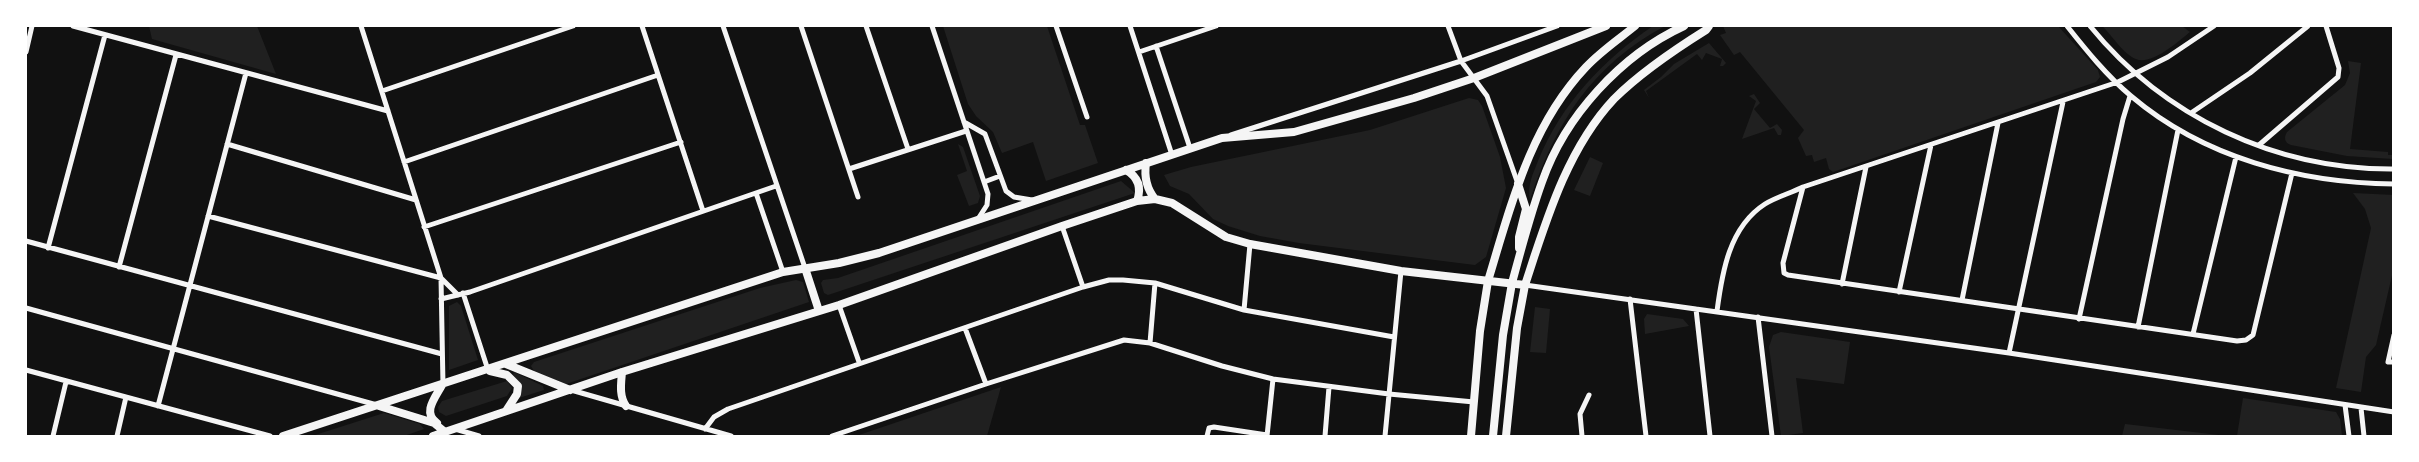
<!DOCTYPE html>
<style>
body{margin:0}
#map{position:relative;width:2419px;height:462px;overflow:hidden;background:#111;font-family:"Fira Sans Condensed",sans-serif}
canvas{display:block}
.frame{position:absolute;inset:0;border:27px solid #fff;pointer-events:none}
</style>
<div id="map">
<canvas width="2419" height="462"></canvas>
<div class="frame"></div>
</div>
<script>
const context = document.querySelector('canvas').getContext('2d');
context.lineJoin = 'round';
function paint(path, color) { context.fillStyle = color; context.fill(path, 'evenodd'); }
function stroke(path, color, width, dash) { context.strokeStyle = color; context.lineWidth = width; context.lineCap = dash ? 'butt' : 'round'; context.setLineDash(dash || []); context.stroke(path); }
paint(new Path2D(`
 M149,26h108l19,48 -124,-35z
 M943,26h104l33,99h5l13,38 -52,18 -13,-39 -31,11 -9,-21 -17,-16 -8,-12z
 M1653,26h12c-73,39 -110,97 -135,174 -3,-15 3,-26 8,-39 23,-57 66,-102 115,-135z
 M1723,26h335l40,44 2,7 -4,5 -263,90 -4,-3 -3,-11 -12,4 -2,-7 -6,1 -8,-18 6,-8 -64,-78 -6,3 -14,-20 6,-2z
 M2102,26h80l8,6c-11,9 -39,34 -54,27 -13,-5 -24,-24 -34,-33z
 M1709,43l17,20 -3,3h-3l2,-7 -16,-6 -4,7 -5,-6 -51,37 3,7 -5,-8 17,-13 13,-13z
 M2348,61l13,2 -11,86 38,3v3h5v4l-46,-3 -56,-11c-7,-2 -7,-8 -4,-13l58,-47 5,-12z
 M1754,94l6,9 -6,6 16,19 7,-4 5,6 -1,5h-3l-4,-7 -32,11 14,-38 -7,-5z
 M1469,98l9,2 4,6 18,51 6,31 -20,69 -11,8 -176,-22 -39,-7 -32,-10 -15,-7 -24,-25 -19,-8 -6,-11 27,-8 179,-37z
 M958,144l5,3 17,49 -2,7 -9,3 -12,-31 10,-4z
 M1590,157l13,6 -13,33 -16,-6z
 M1121,181l14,12 -307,102 -4,-2 -3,-10 2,-3 15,-2z
 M2353,193l41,2 -1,76 -17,74 -10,12 -5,35 -25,-4 35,-160 -6,-19z
 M796,280l7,2 6,20 -243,82 -32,-13 -3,-5 3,-4 226,-74z
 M457,302l4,4 17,54 -29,10v-64z
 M1535,307l15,2 -4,44 -16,-1z
 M1647,314l36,5 6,7 -44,8 -1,-15z
 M1781,332l69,10 -6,42 -48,-6 7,55 -22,3 -12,-89 4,-12z
 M514,372l29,14 1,4 -25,8 3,-13 -9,-10z
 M507,381l5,7 -5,8 -61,20 -7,-4 -1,-5 4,-6z
 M1001,387l-14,49h-131z
 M2243,398l93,14 4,7 2,17h-105z
 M384,413l36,11 4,5 -20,7h-92z
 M2125,424l102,12h-105z`), '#202020');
stroke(new Path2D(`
 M73,26l315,85
 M361,26l80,252 2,107
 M642,26l61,185
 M723,26l82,242
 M801,26l57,171
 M866,26l42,123
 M932,26l56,168 -1,11 -9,14
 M1056,26l31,91
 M1130,26l42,129
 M1448,26l13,35 26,35 31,88
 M2067,26c19,24 40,50 64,70 73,62 169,87 263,88
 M2090,26c74,91 186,144 304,143
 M1156,46l34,102
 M26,52l6,-26
 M1139,52l77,-26
 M382,91l191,-65
 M2191,113l59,-40 58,-47
 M964,122l21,12 21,57 8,6 18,3
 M1231,135l230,-74 96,-35
 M227,144l189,56
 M2259,145l79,-68 1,-9 -13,-42
 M404,162l254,-87
 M849,169l117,-38
 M984,182l16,-6
 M1803,187l-20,76 1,10 4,2 449,66 9,-1 7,-5 39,-162
 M756,193l27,79
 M208,216l233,62 17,17
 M1062,226l21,61
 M424,227l257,-85
 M26,241l416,113
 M48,248l57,-213
 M119,267l57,-212
 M1842,284l24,-117
 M1525,285l484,68 385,59
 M1899,292l32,-147
 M463,293l25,77
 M441,299l29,-7 306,-106
 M1630,299l16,137
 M1962,300l36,-177
 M839,305l20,57
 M26,308l351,97
 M1696,309l14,127
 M1244,310l6,-66
 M1717,311c5,-38 12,-84 48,-107 11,-7 26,-11 38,-17l315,-105 50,-25 46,-31
 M1758,317l14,119
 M2079,319l44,-200 7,-23
 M2138,327l40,-197
 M965,328l21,56
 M2193,334l43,-177
 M2394,335l-6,27h6
 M1150,343l5,-60
 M2009,353l54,-251
 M26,370l244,66
 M571,390l160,46
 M2345,405l4,31
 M158,406l88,-333
 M2361,408l3,28
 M455,429l24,7
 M705,429l9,-12 14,-8 355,-122 26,-7h14l32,3 89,27 150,27
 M53,436l13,-54
 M117,436l9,-39
 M832,436l154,-52 138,-44 26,3 72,23 51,13 116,15 85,8
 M1207,436l2,-8 5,-1 53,8
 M1267,436l6,-57
 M1325,436l4,-49
 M1385,436l16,-165
 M1582,436l-2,-22 9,-19`), '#f5f5f5', 5);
stroke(new Path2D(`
 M1471,436l9,-105 8,-50
 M1493,436l10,-101 9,-52
 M1506,436l11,-108 8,-43`), '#f5f5f5', 8);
stroke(new Path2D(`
 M1146,163c-2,14 0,25 9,36
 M1126,170c12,7 16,17 11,31
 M1518,184l8,25 -7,28v11
 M805,268l14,43
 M1488,281c23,-76 42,-155 98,-214 15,-16 33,-28 49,-41
 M1512,283c9,-33 18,-68 30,-101 23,-66 79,-127 142,-156
 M506,364l64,26
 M490,371l17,4 11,11 -1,8 -11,17
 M622,372c-1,12 -3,24 4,34
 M379,406l55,17 11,9
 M437,423c-15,-10 -2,-25 5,-38
 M283,436l500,-164 56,-9 40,-10 343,-115 72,-6 120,-34 60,-20 132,-52
 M433,436l189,-64 217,-67 223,-79 75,-25 18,-2 17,4 54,34 24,7 151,27 124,14c21,-64 42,-136 89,-186 27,-27 60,-49 92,-69l3,-4`), '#f5f5f5', 8);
</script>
